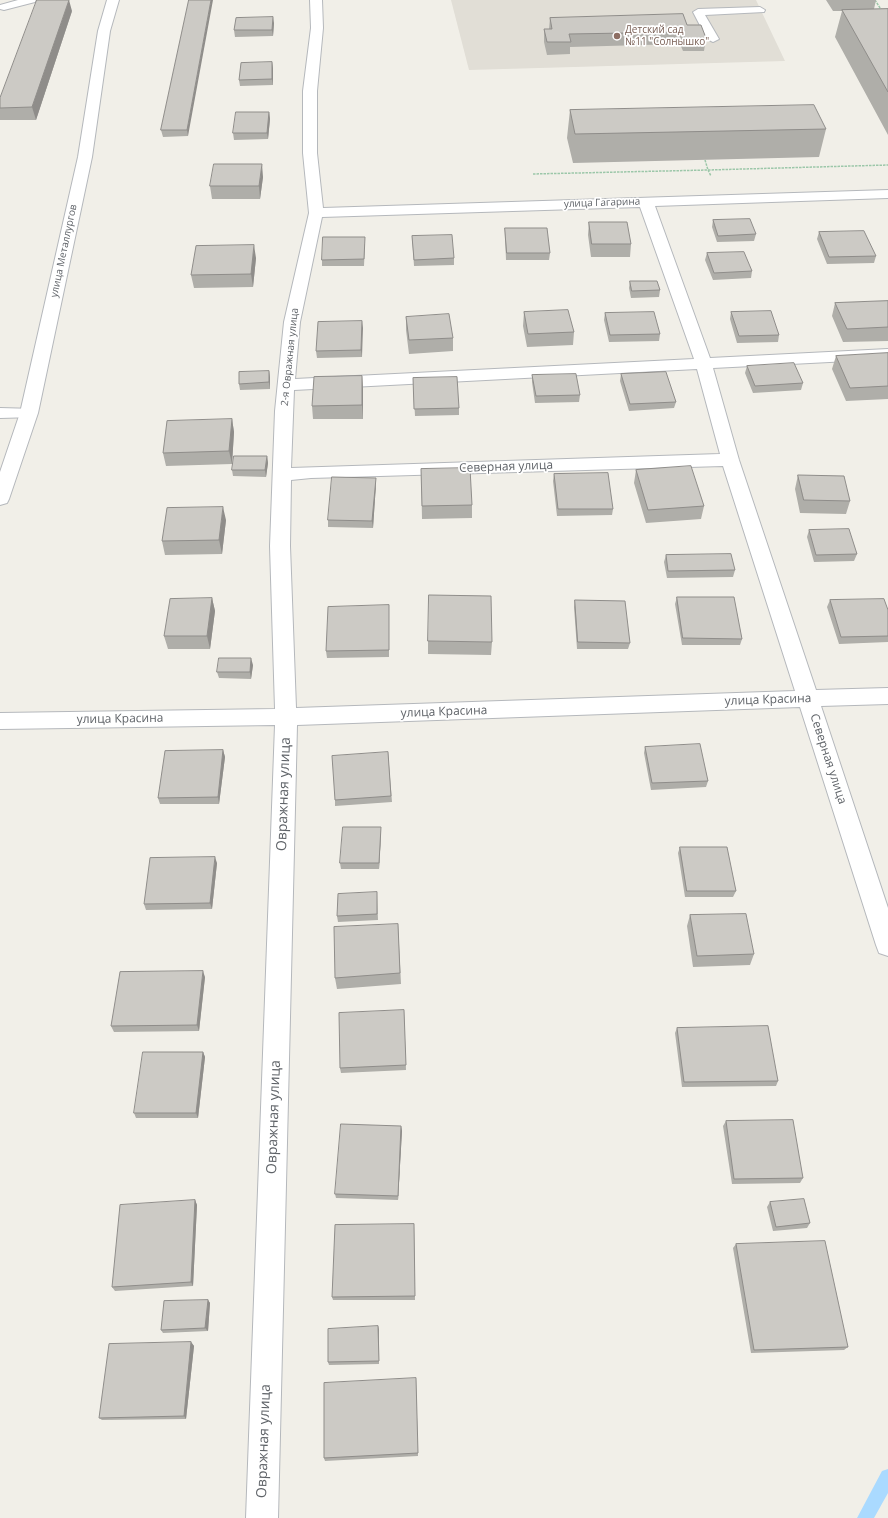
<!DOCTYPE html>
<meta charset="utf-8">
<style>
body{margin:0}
canvas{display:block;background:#f1efe8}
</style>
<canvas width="888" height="1518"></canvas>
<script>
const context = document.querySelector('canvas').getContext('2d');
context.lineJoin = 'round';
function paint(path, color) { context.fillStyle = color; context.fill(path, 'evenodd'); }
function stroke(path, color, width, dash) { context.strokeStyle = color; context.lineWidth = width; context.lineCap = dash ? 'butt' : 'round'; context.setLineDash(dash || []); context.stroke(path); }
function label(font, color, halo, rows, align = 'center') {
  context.font = font + ' "Open Sans",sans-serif'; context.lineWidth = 3.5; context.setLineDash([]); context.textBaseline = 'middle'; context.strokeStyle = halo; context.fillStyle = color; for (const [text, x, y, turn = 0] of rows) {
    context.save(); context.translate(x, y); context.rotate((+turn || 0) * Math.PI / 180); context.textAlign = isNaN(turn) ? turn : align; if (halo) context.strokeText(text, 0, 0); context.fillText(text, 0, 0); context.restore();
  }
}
paint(new Path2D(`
 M451,0h305l29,61 -316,9z`), '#e1ded6');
paint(new Path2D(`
 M888,1469v24l-14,25h-17l25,-47z`), '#aadaff');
const lane = new Path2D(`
 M18,0h18l-1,2 -31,8 -4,-1v-4z
 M760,7l5,3 -1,2 -59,3 14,24 -6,3 -6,-3 -14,-27 5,-3z
 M0,408l35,1 2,4 -2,4 -35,1z`);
const street = new Path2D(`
 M107,0h12l-9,31 -18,126 -54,256 -29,86 -2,4 -7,2v-33l20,-59 58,-256 20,-126z
 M310,0h12l1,28 -6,63v62l6,55 565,-18v8l-233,8 55,152 178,-9v10l-175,9 26,92 77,230 72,-2v16l-67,2 67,202v48l-9,-3 -3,-8 -76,-238 -503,18 -19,793h-32l29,-793 -275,4v-16l275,-4 -5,-163 5,-135 9,-89 25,-109 -6,-60v-62l8,-63zM640,207l54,152 -399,20 5,-57 22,-105zM697,369l23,85 -429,14 3,-78zM723,466l72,225 -499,17 -6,-162 1,-66 20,-2z`);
stroke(lane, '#b5b8bc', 2);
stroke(street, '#b5b8bc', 2);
stroke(new Path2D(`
 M875,0l7,11
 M705,160l3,10 180,-5
 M533,174l175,-4 3,6`), '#9cc7a9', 1.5, [2.5, 1]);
paint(lane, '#fff');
paint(street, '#fff');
paint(new Path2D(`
 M189,0l-1,136 -25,1 -2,-7z
 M826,0h50l-2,9h14v126l-53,-98 7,-26h-9z
 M72,11l-36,109h-36v-22z
 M550,18l137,7 19,13 -2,13h-21l-3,-7 -110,3v7l-23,1 -3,-13v-13h5z
 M274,23l-1,13 -38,1 -1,-7z
 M272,62l1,7v16l-33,1 -1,-6z
 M570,110l256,19 -7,28 -246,6 -6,-25z
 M269,112l1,7 -2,20 -34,1 -1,-7z
 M263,177l-3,22h-48l-2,-13z
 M713,220l43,14 -2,7 -37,1 -5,-15z
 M589,222l42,22 -1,13h-39l-3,-22z
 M505,228l45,25 -1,7h-43l-1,-25z
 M819,232l57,24 -2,7 -47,1 -10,-25z
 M412,236l42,22v7l-40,1z
 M365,244l-1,22h-42v-6z
 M707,253l45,18 -1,7 -38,2 -8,-20z
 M256,258l-3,29 -59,1 -3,-13z
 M630,281l30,9 -1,7 -28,1 -2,-10z
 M888,301v40l-45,1 -11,-26 3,-13z
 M524,312l50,20 -1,13 -46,2 -4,-21z
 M731,312l48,23 -1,7 -41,1 -7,-24z
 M605,313l55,21 -1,7 -50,1 -5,-22z
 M406,317l47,21v13l-44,3 -3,-24z
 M362,321v36l-45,1 -1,-7z
 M888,353v46l-42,2 -14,-32 4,-13z
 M747,366l56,17 -2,7 -48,3 -8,-20z
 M269,371l1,7v11l-30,1 -1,-6z
 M621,374l55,28 -2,6 -45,3 -9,-30z
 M532,375l48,20 -1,7 -44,1 -3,-21z
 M362,376l1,14v29h-50l-1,-13z
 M413,378l46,30v7l-44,1z
 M232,419l2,13 -2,32 -66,2 -3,-13z
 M267,456l1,7 -2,14 -33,-1 -1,-6z
 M421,469l51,36v13l-50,1z
 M636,470l68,36 -3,13 -55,4 -12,-40z
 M554,474l59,35 -1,6 -55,1 -4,-35z
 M798,475l52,26 -4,13 -46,-1 -5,-24z
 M376,484l-3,44 -45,-1v-7z
 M226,520l-4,34 -57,1 -3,-14z
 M809,530l48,24 -3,7 -40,1 -7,-25z
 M666,555l69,15 -2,7 -66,1 -3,-16z
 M677,597l65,42 -2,6h-58l-7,-41z
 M212,598l3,13 -5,38h-42l-4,-13z
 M575,600l55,43 -2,6h-51l-3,-42z
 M830,600l58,10v32l-49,2 -12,-37z
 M389,612v45l-62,1 -1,-7z
 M428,641l64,1 -1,13 -63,-1z
 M253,665l-2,14 -32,-1 -2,-6z
 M645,747l63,34 -2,6 -55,3 -7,-37z
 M223,750l2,7 -6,47h-59l-2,-6z
 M388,752l4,50 -57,4v-6z
 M381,834l-2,35h-38l-1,-6z
 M680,847l56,44 -3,6h-48l-7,-44z
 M217,863l-5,46 -66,1 -2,-6z
 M377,892l1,28 -40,2 -1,-6z
 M690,915l64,39 -4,11 -57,2 -6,-41z
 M398,924l3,60 -64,5 -2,-11z
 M205,977l-6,54 -85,1 -3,-6z
 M404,1010l2,60 -65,3 -1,-5z
 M677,1028l101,53 -2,5 -94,1 -7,-54z
 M203,1052l2,5 -7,61h-62l-2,-5z
 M726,1121l77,57 -3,5 -68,1 -9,-58z
 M401,1126l1,5 -4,69 -62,-2 -1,-4z
 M195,1200l2,5 -4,81 -78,5 -3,-4z
 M770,1202l40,21 -3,5 -34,3 -6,-24z
 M414,1224l1,76h-82l-1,-3z
 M736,1244l112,103 -4,3 -93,3 -18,-105z
 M208,1300l2,3 -2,28 -45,2 -2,-3z
 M378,1326l1,4v34l-50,1 -1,-3z
 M191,1342l3,4 -8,73 -84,1 -3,-2z
 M416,1378l2,78 -93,5 -1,-3z`), '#afaea9');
paint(new Path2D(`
 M69,0l3,11 -36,109 -4,-13z
 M211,0h2l-25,136 -1,-6z
 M273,17l1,6 -1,13 -1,-6z
 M272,62l1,7v16l-1,-6z
 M269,112l1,7 -2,20 -1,-6z
 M262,164l1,13 -3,22 -1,-13z
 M254,245l2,13 -3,29 -2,-13z
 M362,321l1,7 -1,29 -1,-7z
 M269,371l1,7v11l-1,-7z
 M362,376l1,14v29l-1,-14z
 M232,419l2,13 -2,32 -3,-13z
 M267,456l1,7 -2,14 -1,-7z
 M376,478v6l-3,44 -1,-7z
 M223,507l3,13 -4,34 -3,-14z
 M212,598l3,13 -5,38 -3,-13z
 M251,658l2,7 -2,14 -1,-7z
 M223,750l2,7 -6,47 -1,-7z
 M381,827v7l-2,35v-6z
 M215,857l2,6 -5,46 -2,-6z
 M203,971l2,6 -6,54 -2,-6z
 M203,1052l2,5 -7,61 -2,-5z
 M401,1126l1,5 -4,69v-4z
 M195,1200l2,5 -4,81 -2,-4z
 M208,1300l2,3 -2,28 -3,-3z
 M378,1326l1,4v34v-3z
 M191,1342l3,4 -8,73 -2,-3z`), '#8f8d8a');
const building = new Path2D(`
 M37,0h32l-37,107 -32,1v-10z
 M189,0h22l-24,130h-26z
 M888,9v83l-46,-82z
 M683,14l4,11h14l5,13 -21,1 -3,-7 -113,2 2,8h-24l-3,-13h8l-2,-11z
 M273,17l-1,13h-38l2,-12z
 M272,62v17l-33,1 2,-17z
 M814,105l12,24 -251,5 -5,-24z
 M236,112h33l-2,21h-34z
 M214,164h48l-3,22h-49z
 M750,219l6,15 -38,2 -5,-16z
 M589,222h38l4,22h-39z
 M505,228h42l3,25h-43z
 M864,231l12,25 -47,1 -10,-25z
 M452,235l2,23 -40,2 -2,-24z
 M323,237h42l-1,22 -42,1z
 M254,245l-3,29 -60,1 5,-29z
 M744,252l8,19 -38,2 -7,-20z
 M630,281h27l3,9 -28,1z
 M888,301v26l-41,2 -12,-26z
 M568,310l6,22 -46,2 -4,-22z
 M771,311l8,24 -40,1 -8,-24z
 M654,312l6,22 -50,1 -5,-22z
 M449,314l4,24 -44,2 -3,-23z
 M362,321l-1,29 -45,1 2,-29z
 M888,353v33l-38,2 -14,-32z
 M794,363l9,20 -48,3 -8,-20z
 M269,371v11l-30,2v-12z
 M666,372l10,30 -46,2 -9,-30z
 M576,374l4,21 -44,1 -4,-21z
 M362,376v29l-50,1 2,-29z
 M457,377l2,31 -45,1 -1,-31z
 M232,419l-3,32 -66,2 4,-32z
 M234,456h33l-2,14h-33z
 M691,466l13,40 -56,4 -12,-40z
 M470,468l2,37 -50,1 -1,-37z
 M608,473l5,36h-55l-4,-35z
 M798,475l46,1 6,25 -46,-1z
 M332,477l44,1 -4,43 -44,-1z
 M223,507l-4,33 -57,1 5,-33z
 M849,529l8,25 -41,1 -7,-25z
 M731,554l4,16 -67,1 -2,-16z
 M429,595l62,1 1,46 -64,-1z
 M677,597h57l8,42 -59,-1z
 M212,598l-5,38h-43l6,-37z
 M884,599l4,11v26l-47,1 -11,-37z
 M575,600l50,1 5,42 -52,-1z
 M389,605v45l-63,1 2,-44z
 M219,658h32l-1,14h-33z
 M700,744l8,37 -56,2 -7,-36z
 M223,750l-5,47 -60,1 7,-47z
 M388,752l3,44 -56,4 -3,-44z
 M343,827h38l-2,36h-39z
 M680,847h47l9,44h-49z
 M215,857l-5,46 -66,1 6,-46z
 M377,892v22l-40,2 1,-22z
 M746,914l8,40 -57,2 -7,-41z
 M398,924l2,49 -65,5 -1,-51z
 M203,971l-6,54 -86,1 9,-54z
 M404,1010l2,55 -66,3 -1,-55z
 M768,1026l10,55 -94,1 -7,-54z
 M143,1052h60l-7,61h-62z
 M793,1120l10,58 -69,1 -8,-58z
 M341,1124l60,2 -3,70 -63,-2z
 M804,1199l6,24 -34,4 -6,-25z
 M195,1200l-4,82 -79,5 8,-82z
 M414,1224l1,72 -83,1 3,-72z
 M825,1241l23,106 -94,3 -18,-106z
 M208,1300l-3,28 -44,2 3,-29z
 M378,1326l1,35 -51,1v-33z
 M191,1342l-7,74 -85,2 10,-74z
 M416,1378l2,75 -94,5v-75z`);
paint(building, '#cccac5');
stroke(building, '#8f8d8a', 1);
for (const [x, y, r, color] of [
 [617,36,4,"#8d6e63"]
]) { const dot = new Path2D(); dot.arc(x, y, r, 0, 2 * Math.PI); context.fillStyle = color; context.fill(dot); stroke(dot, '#fff', 1.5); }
label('10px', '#785e54', '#fff', [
 ["Детский сад",625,30],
 ["№11 \"Солнышко\"",625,42]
], 'left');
label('10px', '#5f6368', '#fff', [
 ["улица Гагарина",602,203,-2],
 ["улица Металлургов",64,251,-78],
 ["2-я Овражная улица",290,357,-84]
]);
label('12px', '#5f6368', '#fff', [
 ["Северная улица",506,467,-2],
 ["улица Красина",768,700,-2],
 ["улица Красина",444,712,-2],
 ["улица Красина",120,719,-1],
 ["Северная улица",828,759,72]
]);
label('14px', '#5f6368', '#fff', [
 ["Овражная улица",284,794,-88],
 ["Овражная улица",274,1117,-88],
 ["Овражная улица",264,1441,-88]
]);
</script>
